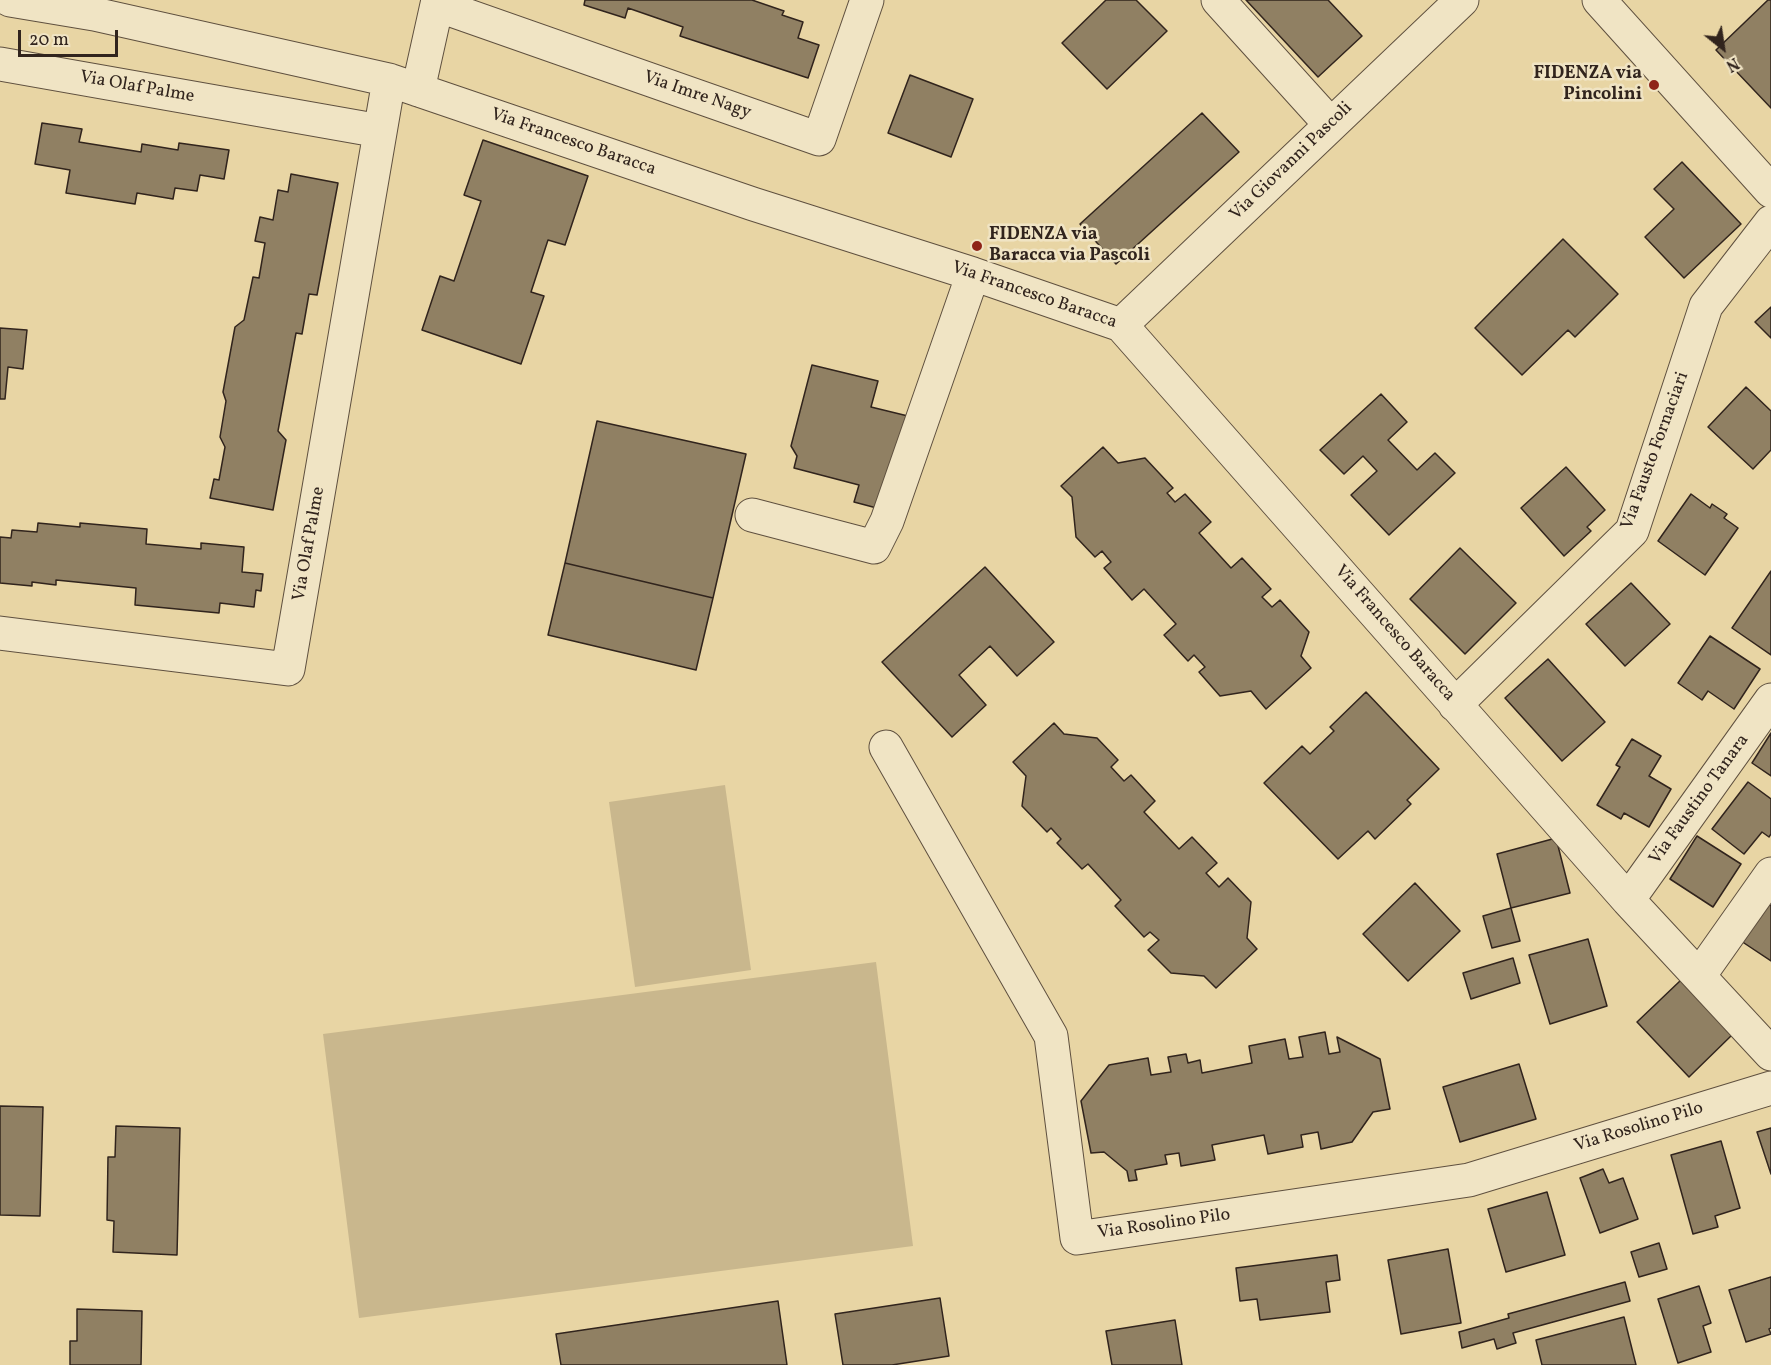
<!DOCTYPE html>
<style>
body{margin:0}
#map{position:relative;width:1771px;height:1365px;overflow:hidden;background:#e8d5a4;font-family:Vollkorn,serif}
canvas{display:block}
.north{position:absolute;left:1693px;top:18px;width:60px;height:60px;-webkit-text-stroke:4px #f0e4c4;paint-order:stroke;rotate:150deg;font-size:16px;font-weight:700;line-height:24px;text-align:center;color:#31241d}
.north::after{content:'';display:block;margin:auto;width:21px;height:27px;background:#31241d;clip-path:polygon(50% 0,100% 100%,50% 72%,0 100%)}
.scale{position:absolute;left:18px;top:30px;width:100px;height:27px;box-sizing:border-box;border:3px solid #31241d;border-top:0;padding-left:8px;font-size:18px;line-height:21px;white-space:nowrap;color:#31241d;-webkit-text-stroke:4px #f0e4c4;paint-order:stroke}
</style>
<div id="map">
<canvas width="1771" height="1365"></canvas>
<div class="north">N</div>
<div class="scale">20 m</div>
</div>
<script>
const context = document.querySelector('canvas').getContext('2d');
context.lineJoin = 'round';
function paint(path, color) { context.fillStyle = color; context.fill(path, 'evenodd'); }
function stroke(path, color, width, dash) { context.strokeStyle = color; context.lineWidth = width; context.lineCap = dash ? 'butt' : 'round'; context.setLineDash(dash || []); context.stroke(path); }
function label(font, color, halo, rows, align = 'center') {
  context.font = font + ' Vollkorn,serif'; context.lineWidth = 5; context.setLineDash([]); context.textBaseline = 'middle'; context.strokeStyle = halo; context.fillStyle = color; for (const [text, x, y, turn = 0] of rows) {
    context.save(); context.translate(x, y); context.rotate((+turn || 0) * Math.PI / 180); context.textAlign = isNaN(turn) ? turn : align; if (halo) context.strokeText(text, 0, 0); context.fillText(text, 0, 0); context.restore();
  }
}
paint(new Path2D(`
 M725,785l26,185 -116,17 -26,-185z
 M876,962l37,284 -554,72 -36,-284z`), '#c9b78d');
const building = new Path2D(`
 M585,0h167l32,11 -2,4 21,7 -5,16 21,7 -11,33 -128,-42 3,-9 -55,-19 -3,10 -41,-13z
 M1106,0h30l31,31 -60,58 -45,-46z
 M1246,0h82l34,36 -44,41z
 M1768,0h3v108l-55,-58z
 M910,75l63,24 -22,58 -63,-24z
 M1202,113l37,39 -123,112 -36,-40z
 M42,123l40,6 -3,13 62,10 1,-8 36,6 1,-7 50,7 -5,29 -24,-4 -3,16 -22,-3 -2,11 -36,-6 -2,11 -69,-11 4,-23 -35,-6z
 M483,140l105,36 -23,69 -17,-5 -17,52 13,4 -23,68 -99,-34 18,-54 14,5 27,-80 -17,-6z
 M1682,162l59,62 -57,54 -39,-41 29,-28 -20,-20z
 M291,174l47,9 -21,112 -8,-1 -7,40 -6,-1 -18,98 8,9 -13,70 -63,-12 4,-19 5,1 6,-33 -5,-10 6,-36 -3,-9 12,-65 9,-7 9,-43 6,1 6,-35 -10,-2 5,-24 13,3 5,-30 10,2z
 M1563,239l55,55 -43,43 -7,-7 -46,45 -47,-47z
 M1771,307v31l-16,-16z
 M0,328l27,2 -4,39 -15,-2 -3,32h-5z
 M812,365l66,16 -7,26 41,10 -24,94 -34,-9 5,-17 -65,-17 3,-12 -6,-10z
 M1746,387l25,24v39l-18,19 -45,-42z
 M1381,394l26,28 -19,18 29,30 18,-17 20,20 -66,62 -38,-40 26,-24 -14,-15 -19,18 -24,-24z
 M597,421l149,33 -33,144 -148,-35z
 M1103,447l15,16 27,-5 28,30 -6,5 8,9 10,-8 26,28 -12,11 32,35 11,-10 29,31 -9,8 10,10 8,-7 29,32 -8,24 10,12 -45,41 -15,-18 -31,5 -21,-24 6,-5 -11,-12 -6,6 -24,-26 12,-11 -32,-35 -12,11 -28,-32 7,-6 -9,-11 -7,6 -19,-20 -4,-40 -11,-11z
 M1566,467l39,43 -18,17 4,4 -27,25 -43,-48z
 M1691,494l19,14 2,-4 15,10 -3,4 14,10 -33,47 -47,-34z
 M38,523l42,4v-4l67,6 -1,15 55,5v-6l43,4 -2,25 21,2 -2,17 -5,-1 -2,17 -34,-4 -1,10 -84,-8 1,-17 -80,-8v5l-24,-3v4l-32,-3v-46l11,1 1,-8 25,2z
 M1460,548l56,55 -51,51 -55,-55z
 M565,563l148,35 -17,72 -148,-35z
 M985,567l69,75 -37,34 -27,-30 -31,29 27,30 -34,32 -70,-75z
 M1771,571v84l-39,-27z
 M1631,583l39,41 -45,42 -39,-42z
 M1710,636l50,33 -26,40 -26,-18 -6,9 -24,-17z
 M1548,659l57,63 -43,39 -57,-63z
 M1366,692l73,77 -32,31 4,4 -36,35 -7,-8 -30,28 -74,-76 38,-37 8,8 24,-23 -4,-4z
 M1054,723l10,11 33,4 21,22 -7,7 13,14 7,-6 24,26 -11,11 35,37 13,-12 25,26 -11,10 13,14 9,-9 23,24 -4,36 10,11 -41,39 -12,-12 -33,-3 -23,-23 11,-10 -9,-8 -6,5 -29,-31 6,-6 -33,-36 -6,5 -25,-26 4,-4 -10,-11 -4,4 -25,-26 4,-30 -13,-14z
 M1771,733v43l-19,-13z
 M1632,739l29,17 -12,20 22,13 -22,38 -25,-14 -3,6 -24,-14 23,-38 -4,-2z
 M1748,782l23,17v35l-2,3 -7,-5 -18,22 -32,-25z
 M1697,836l44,28 -28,43 -43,-28z
 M1556,838l14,55 -59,15 -14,-54z
 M1415,883l45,48 -52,50 -45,-47z
 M1768,903l3,3v55l-30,-20z
 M1511,908l9,33 -28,7 -9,-32z
 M1588,939l19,67 -57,18 -21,-69z
 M1513,958l7,25 -49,16 -8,-26z
 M1681,980l52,54 -44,43 -52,-55z
 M1325,1032l4,22 11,-2 -3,-15 43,22 10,50 -17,3 -21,30 -31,7 -3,-17 -17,3 2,12 -35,7 -4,-19 -52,10 3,15 -34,6 -2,-13 -14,2 2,9 -32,6 2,10 -8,1 -2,-10 -23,-19 -13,1 -10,-52 28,-36 39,-7 3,17 20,-3 -3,-15 18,-3 2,9 12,-3 2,13 50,-10 -3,-17 36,-7 4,20 14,-2 -4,-20z
 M1519,1064l17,55 -76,23 -17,-55z
 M0,1106l43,1 -3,109 -40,-1z
 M116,1126l64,2 -3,127 -64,-3 1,-31 -7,-1 1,-63h7z
 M1771,1128v46l-14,-42z
 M1721,1141l19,67 -25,8 3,11 -25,7 -22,-79z
 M1603,1169l6,14 14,-5 15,41 -38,14 -20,-55z
 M1547,1192l18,63 -59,17 -18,-63z
 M1659,1243l8,26 -28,8 -8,-25z
 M1448,1249l13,74 -60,11 -13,-74z
 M1337,1255l3,25 -14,2 4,30 -70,8 -3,-21 -17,2 -4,-33z
 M1771,1277v51l-2,1 2,5 -25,8 -17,-52z
 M1625,1282l5,19 -117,32 3,10 -19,6 -3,-10 -32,9 -3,-16 50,-14 -1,-4z
 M1699,1286l12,37 -8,3 8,26 -33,11 -20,-64z
 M940,1298l9,58 -57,9h-49l-8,-51z
 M778,1301l9,64h-226l-5,-31z
 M77,1309l65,2 -1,54h-71v-24h7z
 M1624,1317l12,48h-94l-6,-25z
 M1175,1320l7,45h-70l-6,-34z`);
paint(building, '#908063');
stroke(building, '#31241d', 1.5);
const minor = new Path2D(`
 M10,0l84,14 295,66 364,124 220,70 148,51 507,575 143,154
 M1218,0l113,125
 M1599,0l172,191
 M437,5l382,134 48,-139
 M0,64l380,67
 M418,90l20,-90
 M1121,325l341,-325
 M752,515l122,32 13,-26 86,-247
 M0,633l288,36 101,-589
 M1455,705l177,-174 74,-225 65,-84
 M886,747l165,289 26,202 392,-58 302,-92
 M1628,900l143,-200
 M1699,976l72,-102`);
stroke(minor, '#5f503f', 35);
stroke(minor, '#f0e4c4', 33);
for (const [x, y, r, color] of [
 [1654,85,6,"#8f2418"],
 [977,246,6,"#8f2418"]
]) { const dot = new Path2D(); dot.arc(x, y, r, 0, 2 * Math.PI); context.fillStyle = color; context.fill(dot); stroke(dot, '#f0e4c4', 2); }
label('bold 18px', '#31241d', '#f0e4c4', [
 ["FIDENZA via",1642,75],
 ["Pincolini",1642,96],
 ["FIDENZA via",989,236,"left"],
 ["Baracca via Pascoli",989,257,"left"]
], 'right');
label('18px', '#31241d', '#f0e4c4', [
 ["Via Olaf Palme",137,88,10],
 ["Via Imre Nagy",697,96,19],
 ["Via Francesco Baracca",573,143,19],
 ["Via Giovanni Pascoli",1292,162,-44],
 ["Via Francesco Baracca",1034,296,19],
 ["Via Fausto Fornaciari",1656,451,-70],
 ["Via Olaf Palme",310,544,-80],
 ["Via Francesco Baracca",1394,634,49],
 ["Via Faustino Tanara",1700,800,-54],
 ["Via Rosolino Pilo",1639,1128,-17],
 ["Via Rosolino Pilo",1164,1225,-8]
]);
</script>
